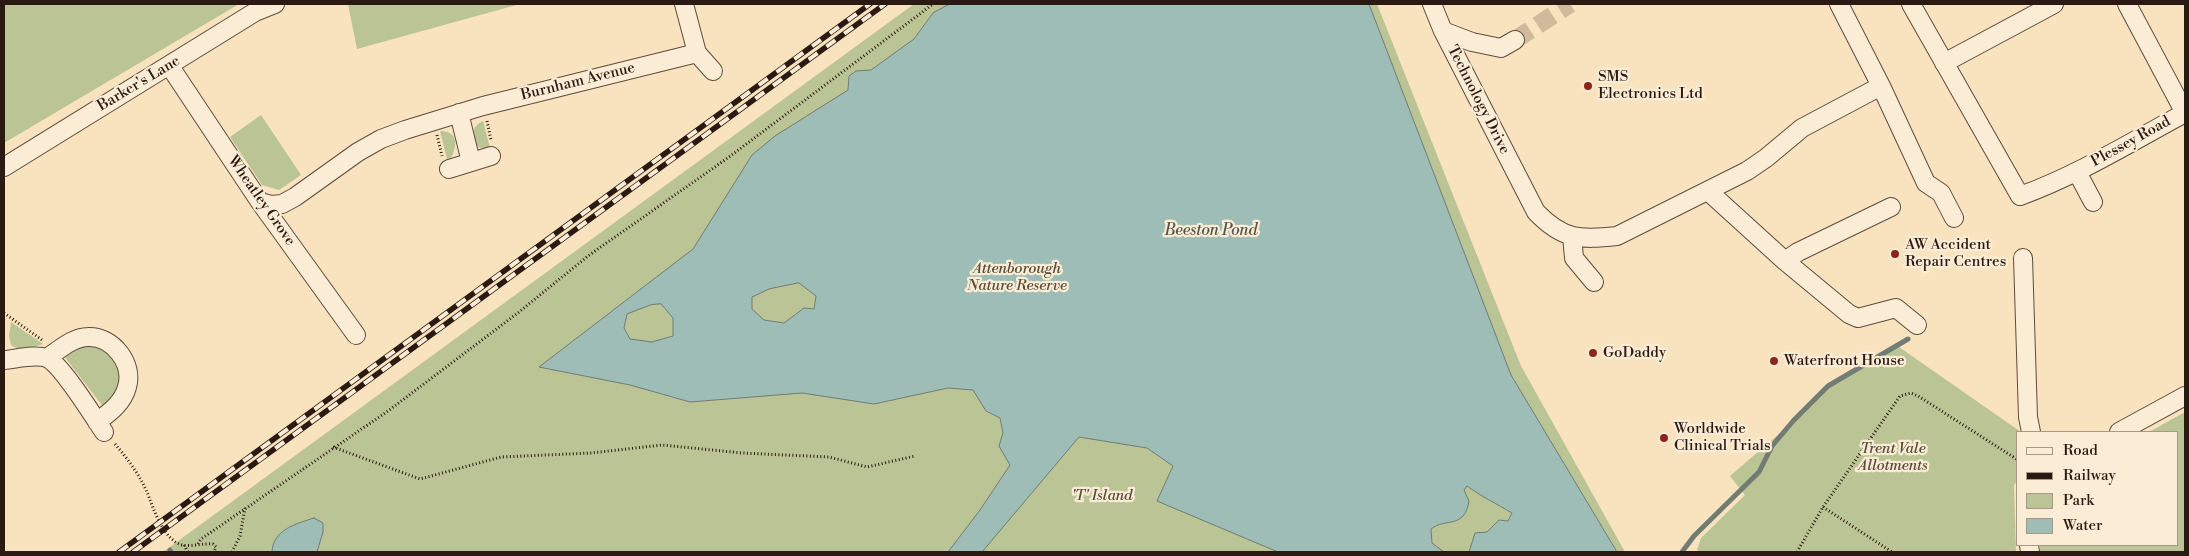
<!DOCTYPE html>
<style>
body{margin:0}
#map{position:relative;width:2189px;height:556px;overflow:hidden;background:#f9e2be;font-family:"Libre Bodoni",serif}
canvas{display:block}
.frame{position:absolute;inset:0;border:5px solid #2b1a13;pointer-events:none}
.legend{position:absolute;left:2016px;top:431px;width:162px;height:115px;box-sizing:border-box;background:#fbecd5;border:1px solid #a89887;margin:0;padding:6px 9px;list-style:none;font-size:15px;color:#2b1a13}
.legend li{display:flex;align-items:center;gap:10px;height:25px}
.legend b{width:25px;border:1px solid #a89887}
</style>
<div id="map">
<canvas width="2189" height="556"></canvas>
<div class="frame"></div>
<ul class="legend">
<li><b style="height:6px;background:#fbecd5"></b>Road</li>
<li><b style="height:6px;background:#2b1a13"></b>Railway</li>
<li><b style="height:14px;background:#bbc494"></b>Park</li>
<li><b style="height:14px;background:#9fbdb7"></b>Water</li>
</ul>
</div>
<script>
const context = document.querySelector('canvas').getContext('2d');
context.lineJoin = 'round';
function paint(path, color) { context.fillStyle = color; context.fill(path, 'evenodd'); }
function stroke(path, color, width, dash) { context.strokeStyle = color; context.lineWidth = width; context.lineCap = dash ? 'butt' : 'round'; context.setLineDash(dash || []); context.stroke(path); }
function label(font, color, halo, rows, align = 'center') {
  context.font = font + ' "Libre Bodoni",serif'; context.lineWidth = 4.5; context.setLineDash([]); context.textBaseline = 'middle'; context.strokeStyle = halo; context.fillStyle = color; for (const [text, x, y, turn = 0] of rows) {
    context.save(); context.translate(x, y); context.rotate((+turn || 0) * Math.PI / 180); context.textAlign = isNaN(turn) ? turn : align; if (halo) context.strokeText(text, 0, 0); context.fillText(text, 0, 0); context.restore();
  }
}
paint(new Path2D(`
 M4,4h235l-235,139z
 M348,4h172l-163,45z
 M914,4h463l144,362 104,186h-1462z
 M261,115l40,60 -22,15 -17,-5 -32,-48z
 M483,121l7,27c-3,0 -6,1 -9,0 -13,-4 -10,-23 2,-27z
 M440,131c18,0 18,14 11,27l-4,1z
 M11,322l32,22c-11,3 -23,8 -32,1l-2,-9z
 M93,343c22,15 28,16 28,45l-17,20 -40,-52 16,-12z
 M1899,347l122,85h-3v48l-4,5 2,67h-315l-4,-2 4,-12 44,-43 -15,-19 64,-55 35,-35z
 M2185,412v140h-145v-7h138v-113h-29z`), '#bbc494');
const water = new Path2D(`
 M950,4h419l142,371 106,177h-148l6,-19 12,-1 12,-12 9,1 4,-8c-15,-9 -30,-16 -45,-27l-3,4 5,11c-5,29 -23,16 -38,28l1,14 12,9h-166l-121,-51 16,-35 -26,-18 -68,-11 -97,115h-34l32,-42 30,-45 -11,-19 4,-13 -3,-15 -14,-7 -13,-21 -25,-2 -74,16 -72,-11 -112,9 -60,-17 -91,-18 154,-118 59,-94 23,-19 73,-46 1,-14 7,-5 15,-1 43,-31 19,-26zM799,283l17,13 -2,13 -10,-1 -20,15 -20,-3 -12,-11v-12l17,-8zM661,304l12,14v18l-21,6 -22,-3 -6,-11 3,-14 23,-9z
 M314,518l9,5v9l-6,20h-45c1,-22 23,-28 42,-34z`);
paint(water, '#9fbdb7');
stroke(water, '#717c75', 1);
stroke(new Path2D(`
 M170,550l1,2
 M1682,552l12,-16 65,-64 13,-26 22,-26 34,-34 80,-47`), '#717c75', 5);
stroke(new Path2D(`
 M1515,40l55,-36`), '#d0ba9c', 18, [18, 9]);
const minor = new Path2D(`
 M684,4l13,49 16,18
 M1432,4l11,27 93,181c27,28 44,28 81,24l130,-65 19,-13 36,-30 79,-42
 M1839,4l42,82 45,97 15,10 13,25
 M1911,4l109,192c58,-21 111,-54 165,-83
 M2127,4l58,109
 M1443,31l29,11 29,6 14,-8
 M1944,63l110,-59
 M169,65l91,137 96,133
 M459,113l12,49
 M4,167l251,-155 20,-8
 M449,169l42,-13
 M2077,172l16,30
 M1708,191l77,70 64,53 9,4 38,-10 21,17
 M260,202l11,3 11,-1 13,-7 63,-45 23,-13 24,-9 78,-24 214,-53
 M1572,236l2,22 20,24
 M2023,258l5,159 3,15
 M1785,261l13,-9 93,-45
 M47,358c12,-8 26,-21 41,-21 25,-1 46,27 39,50 -4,16 -18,26 -30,35
 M4,360c12,-1 31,-6 43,-2 14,6 47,59 57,74
 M2119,432l66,-36
 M2029,545l1,7`);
stroke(minor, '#5e4c3e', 20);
stroke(new Path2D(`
 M487,121l4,19
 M437,135l5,21
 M4,313l38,27
 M115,444c12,14 24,30 32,48 6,15 16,48 35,53 9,2 21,-2 31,-1l3,3 -2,5
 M333,447l87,32 81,-22 90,-4 71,-8 80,8 87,4 38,10 48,-11
 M1823,507l69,45
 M198,544l3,-5 187,-128 131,-99 69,-56 141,-99 204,-153
 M184,545l4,7
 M232,552l8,-16 5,-28
 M1797,552l26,-45 77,-111 11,-3 7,3 100,64`), '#2b1a13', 3, [1, 2.5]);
stroke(minor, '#fbecd5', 18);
const rail = new Path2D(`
 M119,552l751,-548
 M133,552l752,-548`);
stroke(rail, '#2b1a13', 5.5);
stroke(rail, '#fbecd5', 4, [11]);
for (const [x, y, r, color] of [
 [1588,86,5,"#8f2418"],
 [1895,254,5,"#8f2418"],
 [1593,353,5,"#8f2418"],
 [1774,361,5,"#8f2418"],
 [1664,438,5,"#8f2418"]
]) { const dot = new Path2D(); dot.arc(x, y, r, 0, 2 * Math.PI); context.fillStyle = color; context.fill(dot); stroke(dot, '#fbecd5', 2); }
label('15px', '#2b1a13', '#fbecd5', [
 ["SMS",1598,77],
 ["Electronics Ltd",1598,94],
 ["AW Accident",1905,245],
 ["Repair Centres",1905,262],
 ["GoDaddy",1603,353],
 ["Waterfront House",1784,361],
 ["Worldwide",1674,429],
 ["Clinical Trials",1674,446]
], 'left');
label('15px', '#2b1a13', '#fbecd5', [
 ["Burnham Avenue",578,82,-14],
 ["Barker's Lane",139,84,-31],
 ["Technology Drive",1478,100,63],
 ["Plessey Road",2131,142,-29],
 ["Wheatley Grove",261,201,55]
]);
label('italic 15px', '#564d3a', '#fbecd5', [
 ["Attenborough",1017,269],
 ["Nature Reserve",1017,286],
 ["Trent Vale",1893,449],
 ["Allotments",1893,466],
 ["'T' Island",1102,496]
]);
label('italic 16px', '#54534c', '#fbecd5', [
 ["Beeston Pond",1211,231]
]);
</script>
